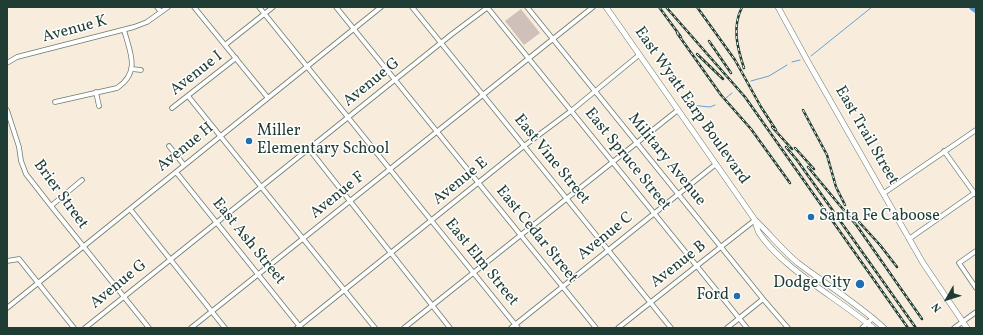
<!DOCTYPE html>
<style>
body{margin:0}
#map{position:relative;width:983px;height:335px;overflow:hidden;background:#f8eddd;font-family:Vollkorn,serif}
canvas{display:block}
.frame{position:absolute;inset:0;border:8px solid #1f3d34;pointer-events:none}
.north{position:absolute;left:927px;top:279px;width:40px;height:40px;-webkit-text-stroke:3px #fff;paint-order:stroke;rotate:231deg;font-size:11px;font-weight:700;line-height:16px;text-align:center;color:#1f3d34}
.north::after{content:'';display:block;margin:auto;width:14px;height:18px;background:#1f3d34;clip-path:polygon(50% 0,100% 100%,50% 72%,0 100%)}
</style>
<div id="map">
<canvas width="983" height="335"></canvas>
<div class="frame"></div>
<div class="north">N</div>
</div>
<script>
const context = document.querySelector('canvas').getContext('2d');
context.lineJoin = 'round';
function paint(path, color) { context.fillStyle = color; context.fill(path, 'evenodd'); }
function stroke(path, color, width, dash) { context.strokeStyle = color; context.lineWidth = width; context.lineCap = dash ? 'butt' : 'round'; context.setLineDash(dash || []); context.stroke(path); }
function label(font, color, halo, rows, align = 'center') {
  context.font = font + ' Vollkorn,serif'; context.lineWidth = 3; context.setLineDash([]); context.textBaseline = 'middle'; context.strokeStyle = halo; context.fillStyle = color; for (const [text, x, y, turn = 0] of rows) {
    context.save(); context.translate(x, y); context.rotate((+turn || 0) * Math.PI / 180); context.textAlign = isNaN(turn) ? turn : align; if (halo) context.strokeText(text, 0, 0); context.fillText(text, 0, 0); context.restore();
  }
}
paint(new Path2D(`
 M521,9l19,24 -16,12 -19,-24z`), '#cfc0ba');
stroke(new Path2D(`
 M811,56l61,-49
 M792,62l8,-2
 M751,81l18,-5 18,-11
 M726,98l6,-5
 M690,105l20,2 5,-2`), '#669ed4', 1);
stroke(new Path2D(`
 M972,7l4,3`), '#669ed4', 6);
const minor = new Path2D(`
 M157,7l4,5
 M194,7l74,91
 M259,7l259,321
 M336,7l260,321
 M412,7l259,321
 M487,7l260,321
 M527,7l236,292 25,29
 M225,45l48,-38
 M7,63l10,-6 117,-30 13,-5 21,-15
 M132,69l9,1
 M96,92l3,14
 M188,96l187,232
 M55,102l62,-14c24,-16 13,-36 7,-58
 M172,108l64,-50
 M7,110l12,37 2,14 5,13 25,32 98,122
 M169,146l15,19
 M309,149l141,179
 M944,151l31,43
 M176,172l125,156
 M884,193l92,-63
 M51,206l31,-26
 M130,209l95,119
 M909,239l67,-47
 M976,251l-17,12 17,25
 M7,261l12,-2 55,69
 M7,308l374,-301
 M85,328l367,-294 36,-27
 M191,328l402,-321
 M297,328l227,-182 47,-35 68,-56
 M404,328l274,-218
 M511,328l205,-164
 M618,328l137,-108
 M727,328l36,-29
 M862,328l11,-10
 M954,328l22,-16`);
const major = new Path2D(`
 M606,7l149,213c15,14 27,30 43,43 29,22 60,41 86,65
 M778,7l29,53 116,203 44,65
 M755,221c1,4 2,8 4,12 26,38 79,65 114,95`);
stroke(minor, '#6b7b6f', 5.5);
stroke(major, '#6b7b6f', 6);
stroke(minor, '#fff', 4);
stroke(major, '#fff', 5);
const rail = new Path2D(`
 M659,7l22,30
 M666,7l79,90 163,231
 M697,7l38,53 26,47 15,23
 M742,7c-10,20 -5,40 2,61
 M677,33l44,62 30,34 39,54
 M709,41l22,32
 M697,54l26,25
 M803,110l24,45 9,32 9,18
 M772,127l20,22
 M786,147l11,13 119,168
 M795,148l19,21
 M808,167l49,59 65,93
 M859,222l21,23 17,22`);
stroke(rail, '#1f3d34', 2.5);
stroke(rail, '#fff', 1, [3]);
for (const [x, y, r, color] of [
 [249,141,4,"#1f6fb2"],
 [811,217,4,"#1f6fb2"],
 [860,284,5,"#1f6fb2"],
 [737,296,4,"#1f6fb2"]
]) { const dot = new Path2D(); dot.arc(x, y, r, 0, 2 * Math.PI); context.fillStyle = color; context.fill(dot); stroke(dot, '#fff', 1.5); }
label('16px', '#1f3d34', '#fff', [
 ["Avenue K",75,30,-15],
 ["Avenue I",197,74,-38],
 ["Avenue G",372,83,-39],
 ["East Wyatt Earp Boulevard",691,106,55],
 ["East Trail Street",866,136,60],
 ["Avenue H",186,148,-39],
 ["East Vine Street",551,160,51],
 ["East Spruce Street",627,160,51],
 ["Military Avenue",666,160,51],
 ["Avenue E",461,182,-39],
 ["Brier Street",60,195,54],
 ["Avenue F",338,196,-39],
 ["East Cedar Street",536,235,51],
 ["Avenue C",606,237,-39],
 ["East Ash Street",248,242,51],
 ["East Elm Street",481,263,51],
 ["Avenue B",679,265,-38],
 ["Avenue G",119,285,-39]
]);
label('16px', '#1f3d34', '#fff', [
 ["Miller",257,132],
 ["Elementary School",257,150],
 ["Santa Fe Caboose",819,217],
 ["Dodge City",851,284,"right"],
 ["Ford",729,296,"right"]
], 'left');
</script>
